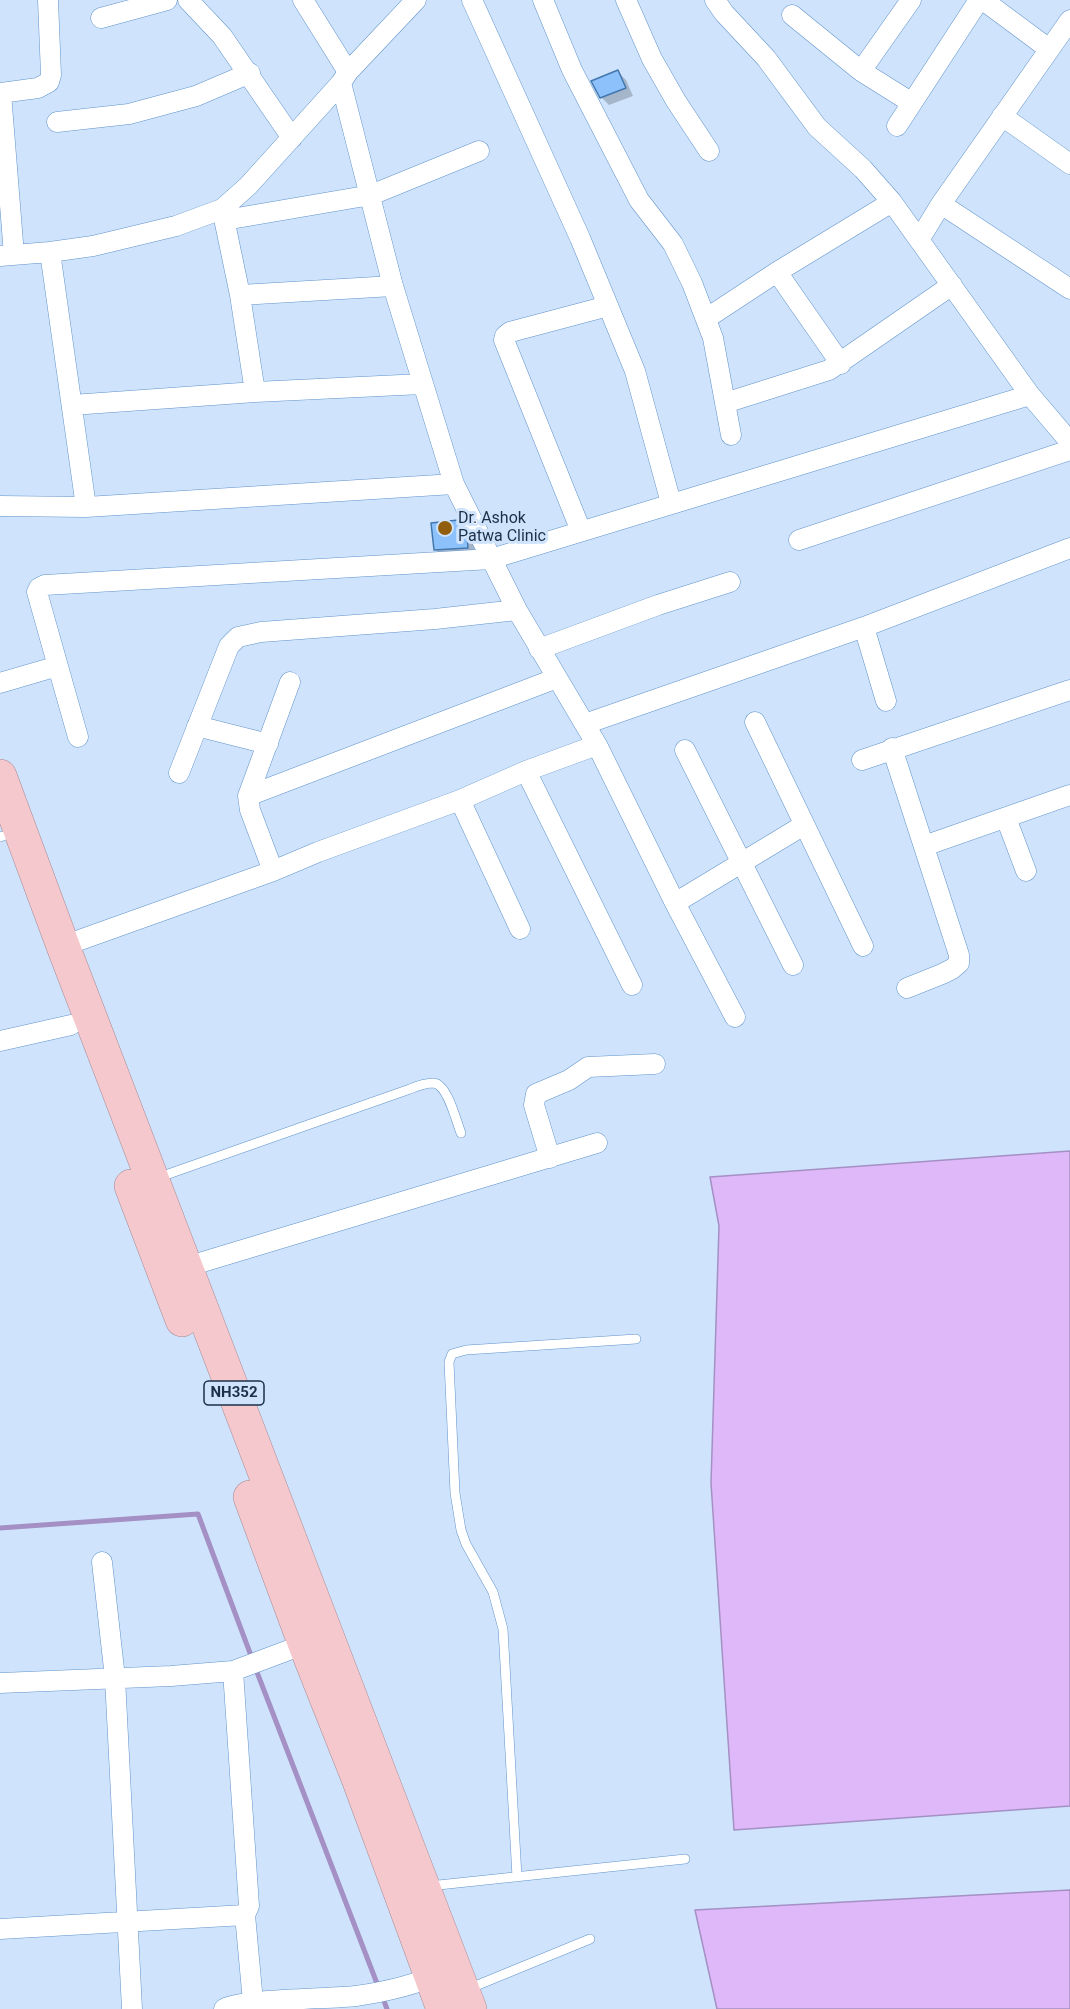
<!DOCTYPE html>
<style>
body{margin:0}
canvas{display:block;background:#cfe4fc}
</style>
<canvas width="1070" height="2009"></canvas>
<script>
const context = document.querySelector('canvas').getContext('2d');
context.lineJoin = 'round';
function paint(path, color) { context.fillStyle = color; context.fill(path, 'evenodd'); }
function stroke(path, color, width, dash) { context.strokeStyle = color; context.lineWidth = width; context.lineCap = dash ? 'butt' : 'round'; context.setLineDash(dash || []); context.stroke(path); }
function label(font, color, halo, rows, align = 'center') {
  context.font = font + ' Roboto,sans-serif'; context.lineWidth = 6; context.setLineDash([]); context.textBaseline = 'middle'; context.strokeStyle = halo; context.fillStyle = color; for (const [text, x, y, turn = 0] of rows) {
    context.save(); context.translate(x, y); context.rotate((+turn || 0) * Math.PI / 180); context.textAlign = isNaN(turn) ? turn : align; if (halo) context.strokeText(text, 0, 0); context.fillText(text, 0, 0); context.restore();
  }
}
const water = new Path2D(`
 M1070,1151v655l-336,24 -23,-347 8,-257 -9,-49z
 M1070,1890v119h-353l-22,-99z`);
paint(water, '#dfb8f9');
stroke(water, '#a490c4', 1.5);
paint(new Path2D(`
 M618,72l8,8 7,16 -24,9 -8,-8z
 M458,521l8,8 8,16 1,11 -31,2 -8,-8z`), '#0003');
stroke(new Path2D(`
 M0,1528l198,-14 52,139
 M255,1667l123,319
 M384,2001l3,8`), '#a490c4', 5);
const building = new Path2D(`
 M618,70l8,18 -26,10 -9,-17z
 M458,520l9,16 1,12 -34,2 -3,-27z`);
paint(building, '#8cc1fc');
stroke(building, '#4376ac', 1.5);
const service = new Path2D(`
 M0,837l3,-1
 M157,1178l253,-89c7,-3 16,-6 24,-6 14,2 22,38 27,50
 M517,1877l-14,-248 -10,-37 -27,-48 -5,-14 -6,-37 -6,-131 3,-8 14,-4 170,-11
 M429,1886l256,-27
 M468,1989l122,-50`);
const minor = new Path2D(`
 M188,0l34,36 70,102
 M303,0l45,72
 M472,0l108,238 55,133 36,132
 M543,0l29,70 67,130 34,44 19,39 21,55 18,97
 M626,0l26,59 24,42 33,50
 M715,0l9,13 42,45 51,69 46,42 29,33 138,193 40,47
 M983,0l66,49
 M792,15l69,56 51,32
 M101,18l66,-18
 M861,71l50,-71
 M341,83l52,203 61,198 63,126 80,135 78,158 60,114
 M0,93l38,-5 11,-6 2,-7 -3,-75
 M1,93l13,162
 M1002,116l68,48
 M57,122l72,-8 67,-18 54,-23
 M897,126l82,-126
 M941,204l129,85
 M222,209l18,86 15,97
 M225,220l146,-25 108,-44
 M919,240l22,-36 129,-184
 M50,252l36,255
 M0,256l50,-4 43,-6 83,-20 46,-17 26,-23 93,-103 7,-11 68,-72
 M777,272l64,92
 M240,295l153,-9
 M707,318l70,-46 115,-70
 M725,403l104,-33 123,-85
 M72,405l183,-13 167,-8
 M0,506l86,1 368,-23
 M581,531l-77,-191 1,-4 5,-4 98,-26
 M799,540l271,-90
 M864,627l22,74
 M539,649l119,-44 72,-23
 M57,663l21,74
 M0,683l51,-15 6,-5 -20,-71 2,-4 6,-3 446,-26 539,-164
 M755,722l108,224
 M585,724l279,-97 206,-79
 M197,726l71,18
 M892,748l67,207v8l-7,6 -10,5 -35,14
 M685,750l108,215
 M862,760l208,-70
 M526,771l106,214
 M179,773l50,-127 9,-9 23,-5 174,-13 82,-9
 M248,796l309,-118
 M460,800l60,129
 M1006,818l20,53
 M924,846l146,-51
 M273,871l-23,-61 -2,-14 42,-114
 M675,903l129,-78
 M63,946l210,-75 45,-19 142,-52 66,-29 71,-26
 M0,1041l71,-16
 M550,1158l-16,-53 2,-11 33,-14 19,-13 67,-3
 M186,1267l411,-124
 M102,1562l13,116 17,331
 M0,1683l171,-7 62,-5 80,-30
 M245,1915l8,87
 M0,1929l245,-14 4,-9 -16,-235
 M224,2009c12,-10 109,-10 132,-13 28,-4 59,-11 85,-23`);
const trunk = new Path2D(`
 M0,776l63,170 407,1063
 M131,1186l51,134
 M250,1497l55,148 54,136 84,228`);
stroke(service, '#6093cb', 10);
stroke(minor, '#6093cb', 21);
stroke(trunk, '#a78a96', 34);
stroke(service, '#fff', 9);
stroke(minor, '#fff', 20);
stroke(trunk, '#f4c8cc', 33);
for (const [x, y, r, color] of [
 [445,528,8,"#905e0c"]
]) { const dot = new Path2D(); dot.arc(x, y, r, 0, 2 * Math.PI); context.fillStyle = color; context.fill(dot); stroke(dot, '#cfe4fc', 2); }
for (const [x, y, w] of [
 [234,1393,60]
]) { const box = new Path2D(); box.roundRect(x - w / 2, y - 12, w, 24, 4.5); context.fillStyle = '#cfe4fc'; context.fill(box); stroke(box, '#1b3148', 1.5); }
label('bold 15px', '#1b3148', null, [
 ["NH352",234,1393]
]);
label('16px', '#1b3148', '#cfe4fc', [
 ["Dr. Ashok",458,519],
 ["Patwa Clinic",458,537]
], 'left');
</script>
